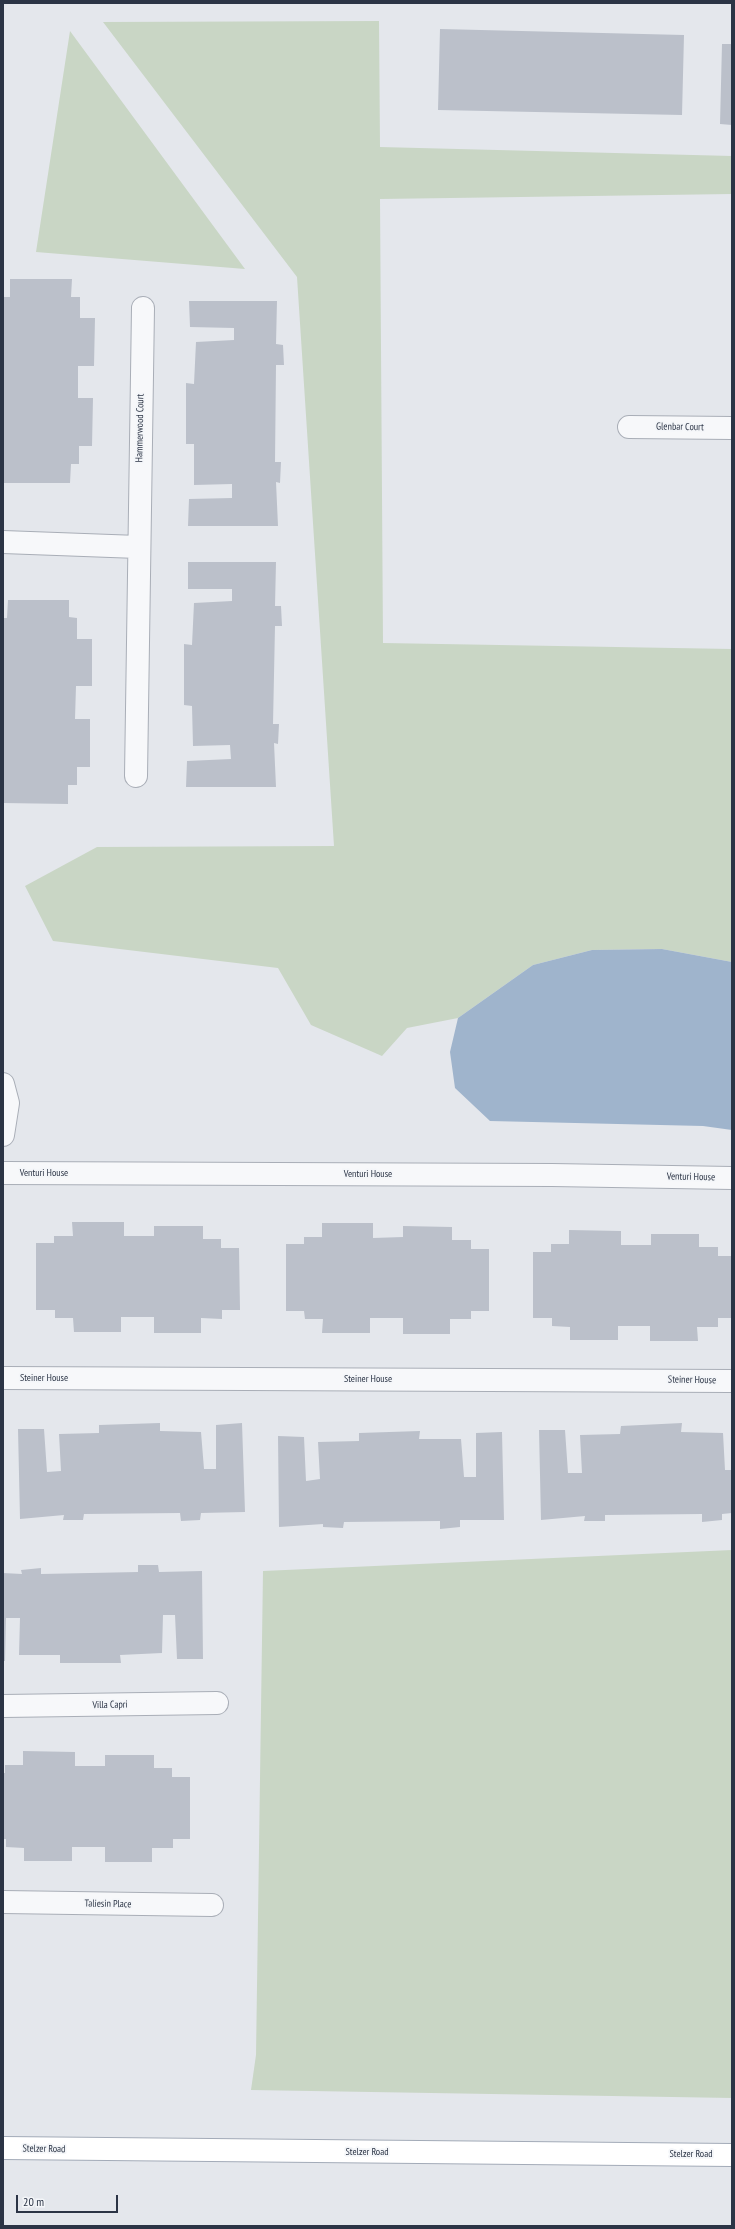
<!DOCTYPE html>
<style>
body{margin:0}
#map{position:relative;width:735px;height:2229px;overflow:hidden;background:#e4e7ec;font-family:"PT Sans Narrow",sans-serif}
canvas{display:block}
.frame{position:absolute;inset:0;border:4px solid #2b3445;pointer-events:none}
.scale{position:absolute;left:16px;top:2195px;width:102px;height:18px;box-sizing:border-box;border:2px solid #2b3445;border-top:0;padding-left:5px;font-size:12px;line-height:14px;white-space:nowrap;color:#2b3445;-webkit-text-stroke:3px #f4f6f9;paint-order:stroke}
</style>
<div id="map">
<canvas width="735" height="2229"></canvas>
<div class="frame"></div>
<div class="scale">20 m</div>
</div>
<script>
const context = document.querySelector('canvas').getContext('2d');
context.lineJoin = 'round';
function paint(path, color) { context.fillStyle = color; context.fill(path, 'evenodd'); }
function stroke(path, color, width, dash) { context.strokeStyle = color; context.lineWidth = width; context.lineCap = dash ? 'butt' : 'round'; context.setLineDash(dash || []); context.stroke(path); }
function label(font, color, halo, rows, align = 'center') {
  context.font = font + ' "PT Sans Narrow",sans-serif'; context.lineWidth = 3.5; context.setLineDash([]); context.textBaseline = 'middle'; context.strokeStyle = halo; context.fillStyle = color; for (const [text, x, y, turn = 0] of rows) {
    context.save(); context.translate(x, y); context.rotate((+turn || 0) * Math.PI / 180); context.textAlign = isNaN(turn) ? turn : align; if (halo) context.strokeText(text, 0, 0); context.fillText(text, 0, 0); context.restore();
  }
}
paint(new Path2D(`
 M379,21l1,126 352,9v38l-352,5 3,444 349,6v313l-70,-13 -70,1 -59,15 -75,53 -51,10 -25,28 -71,-31 -33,-57 -225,-27 -28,-55 72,-39 237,-1 -37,-569 -194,-255z
 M70,31l175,238 -209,-17z
 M732,1550v548l-481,-8 5,-35 7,-484z`), '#c9d6c5');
paint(new Path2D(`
 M662,949l70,13v168l-29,-4 -213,-5 -35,-33 -5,-36 8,-34 75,-53 59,-15z`), '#9fb4cc');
paint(new Path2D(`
 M440,29l244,6 -2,80 -244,-5z
 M722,44h10v81l-12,-1z
 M10,279h62l-1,18h9v21h15l-1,48h-16v32h15l-1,48h-13v18h-8l-1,19h-66l-1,-186h7z
 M189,301h88l-1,43 7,1 1,20h-8l-1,97h6l-1,21 -4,-1 2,44h-90l1,-27 43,-1v-14l-38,1v-41h-8v-61l8,1 2,-42 38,-2v-12l-44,-1z
 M188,562h88l-1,44h6l1,20h-7l-2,98h6l-1,20 -4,-1 2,44h-90l1,-26 44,-2 -1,-14 -37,1 -1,-40 -8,-1v-61l8,1 2,-42 38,-2v-12h-44z
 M8,600h61v17l8,1v21h15v47h-16l-1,33h15v48h-13v18h-9v19l-65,-1v-185h4z
 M72,1222h52v14h30v-10h49v13h18v9h18l1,62h-18v9l-21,-1v15h-47v-16h-33v15h-47l-1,-14h-18v-8h-19v-67h18v-7h19z
 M322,1223h51v15l30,-1v-11l49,1v13h19v9h18v62h-18v8h-21v15h-47v-16h-33v15h-48l1,-14h-18l-1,-8h-18v-67h18v-7h18z
 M569,1230l52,1v14h30v-11h48v13h19v9h14v62h-14v9h-21l1,14h-48v-15h-32v14h-48v-13l-18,-1v-8h-19v-66h18v-8h18z
 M160,1423v8l41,1 3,37h12v-44l26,-2 3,89 -44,1 -1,7 -19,1 -1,-8 -96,1 -1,6h-20l1,-5 -44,4 -2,-90h26l3,43 14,-1 -2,-37 40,-1v-8z
 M682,1423l-1,9 42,1 2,37h7v43l-10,1v6l-20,2v-8l-97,1v6h-21l1,-5 -44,4 -2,-90h26l3,43h14l-2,-38 40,-1 1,-8z
 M420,1431l-1,8h42l3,38h12v-44l26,-1 2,88h-44v7l-20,2v-8l-96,1 -1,6 -20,-1v-3l-44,3 -1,-91 26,1 2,44 14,-2 -2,-37 41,-1v-8z
 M138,1565h20l1,7 43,-1 1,88h-26l-2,-44h-12l-1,38 -42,2 1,8h-61v-8h-41l1,-37h-14l-1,43h-2v-88l19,1 -1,-4 20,-2v6l97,-2z
 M23,1751l52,1v14h30v-11h49v13h18v9h18v62h-17v9h-21v14h-47v-15h-33v14h-48v-13l-18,-1v-8h-3v-66h2v-8h18z`), '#bbc0ca');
const minor = new Path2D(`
 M629,427l103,1
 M3,542l135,5
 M136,776l7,-468
 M3,1084l5,19 -5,32
 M3,1173l549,2 180,3
 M3,1378l729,3
 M3,1706l214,-3
 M3,1902l209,3`);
const primary = new Path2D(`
 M3,2148l729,7`);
stroke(minor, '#a9aeb7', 24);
stroke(primary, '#a3abb8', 24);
stroke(minor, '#f7f8fa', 22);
stroke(primary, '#fff', 22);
label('10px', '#2b3445', '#f4f6f9', [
 ["Glenbar Court",680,427,1],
 ["Hammerwood Court",140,428,-89],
 ["Venturi House",44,1173],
 ["Venturi House",368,1174],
 ["Venturi House",691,1177,1],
 ["Steiner House",44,1378],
 ["Steiner House",368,1379],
 ["Steiner House",692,1380,1],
 ["Villa Capri",110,1705,-1],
 ["Taliesin Place",108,1904,1],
 ["Stelzer Road",44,2149,1],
 ["Stelzer Road",367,2152],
 ["Stelzer Road",691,2154]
]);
</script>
